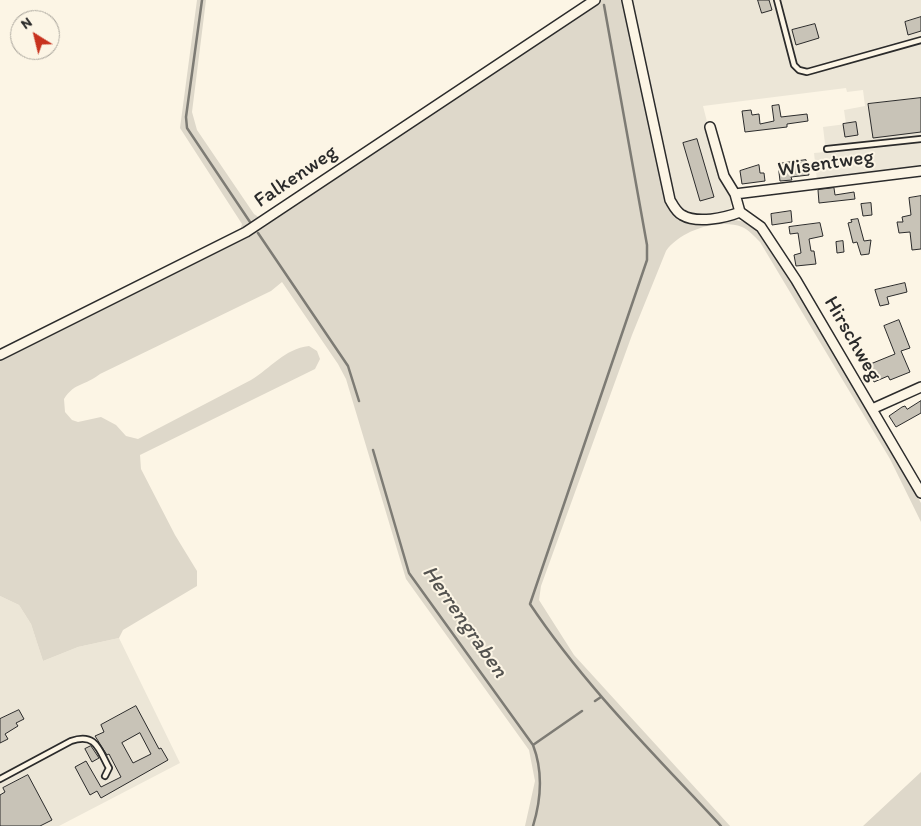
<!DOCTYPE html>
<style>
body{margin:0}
#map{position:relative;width:921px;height:826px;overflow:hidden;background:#fcf5e5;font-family:Itim,sans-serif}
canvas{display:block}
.north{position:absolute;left:10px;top:10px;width:50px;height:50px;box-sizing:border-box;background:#fcf5e5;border:1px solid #a8a49b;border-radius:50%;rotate:324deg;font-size:14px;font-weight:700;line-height:20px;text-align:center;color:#2b2b2b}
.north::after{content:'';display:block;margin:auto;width:18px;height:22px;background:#c8321e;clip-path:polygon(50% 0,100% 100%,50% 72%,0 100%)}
</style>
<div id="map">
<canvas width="921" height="826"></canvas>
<div class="north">N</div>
</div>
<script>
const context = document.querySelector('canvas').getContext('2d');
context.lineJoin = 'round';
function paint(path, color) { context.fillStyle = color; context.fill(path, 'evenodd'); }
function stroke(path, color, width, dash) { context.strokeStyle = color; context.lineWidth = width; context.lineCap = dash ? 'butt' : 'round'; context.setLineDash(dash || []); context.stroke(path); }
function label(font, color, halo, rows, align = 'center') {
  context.font = font + ' Itim,sans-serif'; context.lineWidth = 4; context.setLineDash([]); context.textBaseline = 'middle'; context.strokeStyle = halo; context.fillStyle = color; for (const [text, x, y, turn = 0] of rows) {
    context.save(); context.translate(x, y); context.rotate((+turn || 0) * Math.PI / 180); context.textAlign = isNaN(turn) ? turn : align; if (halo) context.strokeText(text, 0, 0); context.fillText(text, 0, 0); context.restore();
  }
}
paint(new Path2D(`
 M632,0h289v165l-104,15 -3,-27 12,-1 -3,-25 23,-3 -2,-14 21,-4 -2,-16 -16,2 -1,-4 -143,18 17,67 12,26 -1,8 -6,5 -32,2 -8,-2 -12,-18z
 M0,596l19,9 12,19 12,37 35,-14 41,-9 61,125 -121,63h-59z`), '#ece6d7');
paint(new Path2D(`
 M197,0h9l-14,112 5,18 57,84 6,4 -20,13 2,-7 -62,-96z
 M600,0h22l3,6 42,196c12,31 48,13 74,19 9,3 16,9 22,16l45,69 113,197v19l-31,-63 -130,-217c-6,-6 -11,-12 -18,-15 -24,-9 -62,4 -76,24l-34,84 -91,251 -2,14 35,55 156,171h-205l10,-45 -6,-31 -123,-171 -60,-200 -8,-15 -56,-82 -11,9 -171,83c-15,12 -25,8 -36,25l1,13 7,8 6,2 23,-5 15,8 10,11 12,3 113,-59c20,-12 33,-31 58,-34l8,5 3,8 -5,10 -175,86 1,14 34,66 22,36v15l-74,44 -4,8 -41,9 -35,14 -12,-37 -12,-19 -19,-9v-237l262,-133z
 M921,772v54h-58z`), '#ded8ca');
stroke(new Path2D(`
 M202,0l-16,117 1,11 63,94
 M604,5l43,240v15l-117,344c54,81 124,150 191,222
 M258,233l90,133 11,35
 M373,450l36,123 124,172c10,26 8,55 0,81
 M595,701l6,-4
 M533,745l49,-34`), '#7d7b74', 2.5);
const building = new Path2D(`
 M758,0h11l3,10 -10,3z
 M921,17v14l-13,4 -3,-13z
 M815,24l4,14 -23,7 -4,-15z
 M921,98v34l-48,6 -5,-34z
 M779,105l2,12 26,-3 1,7 -21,3v3l-42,5 -3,-21 9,-1 1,5 7,-1 1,10 14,-3 -2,-15z
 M856,122l2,13 -13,2 -2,-13z
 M697,139l17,58 -14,4 -17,-58z
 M806,160l3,15 -18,2 1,3 -12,1 -2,-17z
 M759,165l1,8h4l1,8 -23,3 -2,-13z
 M834,188l1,7 19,-3 1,7 -36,4 -1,-13z
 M921,196v53l-9,1 -2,-18 -11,1 -2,-11h6l-1,-5 9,-2 -2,-17z
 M871,203l1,12 -9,1 -2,-12z
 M791,211l1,11 -20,3 -1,-11z
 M858,219l6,22 7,-1 -2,14 -8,1 -4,-13 -4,1 -5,-20 4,-1 -1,-2z
 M820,223l3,13 -14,3 2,12h3l2,13 -20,2 -2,-11 7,-2 -3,-20 -8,1 -1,-7z
 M843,241l1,11 -7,1 -1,-11z
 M905,283l2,9 -20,5 2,7 -9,2 -5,-16z
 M899,320l11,28 -9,3 9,21 -20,8 -2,-4 -14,6 -6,-17 27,-11 -11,-28z
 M921,401v12l-25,14 -7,-11 13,-9 3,-1 2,3z
 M136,706l23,43 2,-1 7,12 -67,38 -4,-7 -7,4 -15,-28 11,-6 15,26 20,-10 -12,-23 -2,1 -12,-19 9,-4 -3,-7zM140,733l11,21 -18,9 -11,-20z
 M19,710l5,9 -8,4 2,3 -13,8 3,5 -8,4v-24z
 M91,746l8,12 -7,4 -7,-13z
 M28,775l24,45 -12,6h-40v-31l5,-3 -2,-4z`);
paint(building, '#c8c3b7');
stroke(building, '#2b2b2b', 1);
const lane = new Path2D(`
 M777,0l17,65 5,5 8,2 114,-32
 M827,149l94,-10
 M0,779l71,-38c25,-9 28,9 38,27l-4,8`);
const street = new Path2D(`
 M627,0l43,200c3,5 6,12 12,15 15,9 43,3 58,-3l21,15 35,53 125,213
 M710,127l14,49 11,18 5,18
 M735,194l186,-23
 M0,355l246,-123 349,-232
 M872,409l49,-22`);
stroke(lane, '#2b2b2b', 8);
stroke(street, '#2b2b2b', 12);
stroke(lane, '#fcf5e5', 4.5);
stroke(street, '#fcf5e5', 9);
label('21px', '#2b2b2b', '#fcf5e5', [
 ["Wisentweg",826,164,-8],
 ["Falkenweg",296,177,-34],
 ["Hirschweg",852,339,60]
]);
label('italic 22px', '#545350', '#fcf5e5', [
 ["Herrengraben",464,622,55]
]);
</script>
